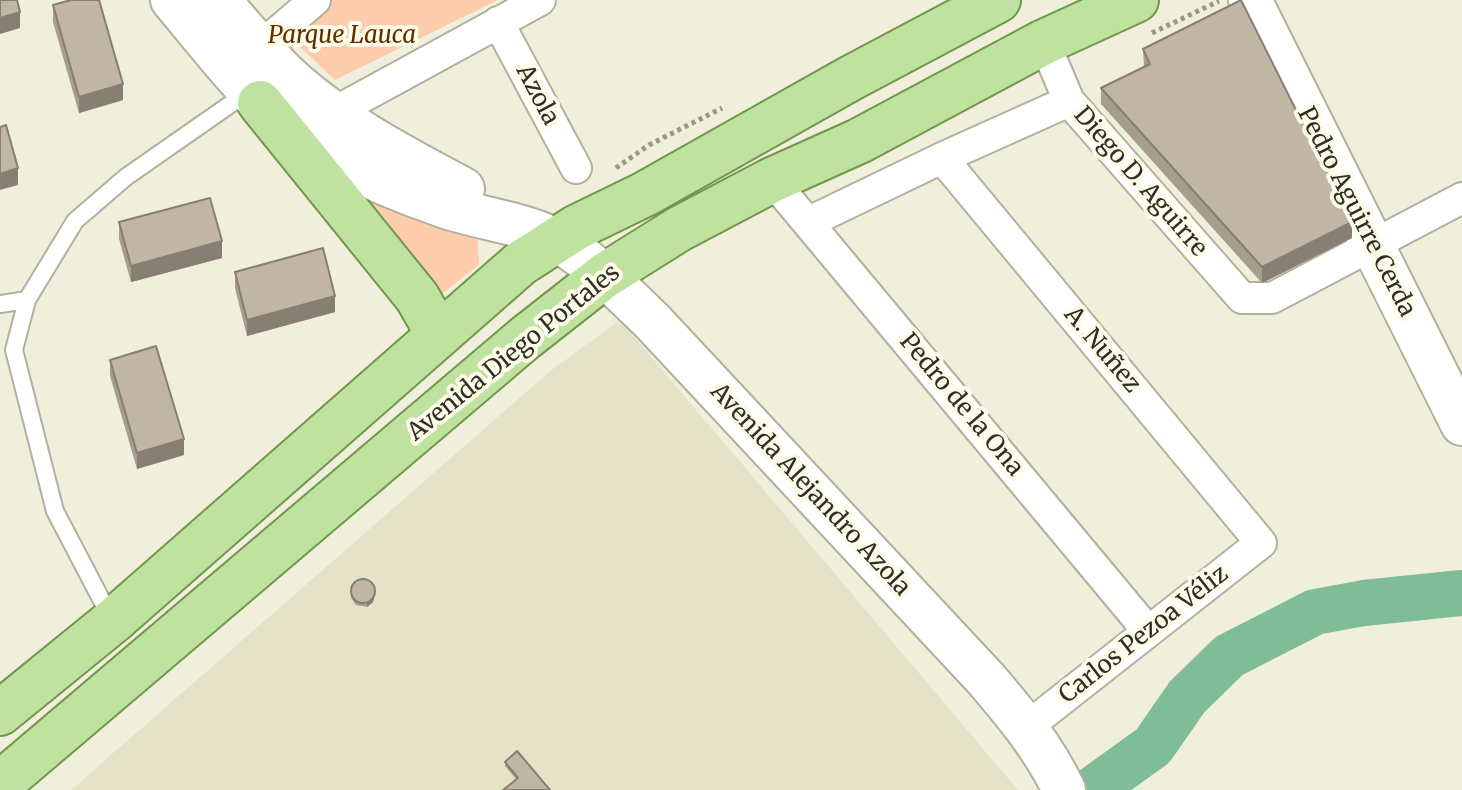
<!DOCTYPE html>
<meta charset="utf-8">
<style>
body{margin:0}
canvas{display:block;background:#efefdb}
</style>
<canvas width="1462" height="790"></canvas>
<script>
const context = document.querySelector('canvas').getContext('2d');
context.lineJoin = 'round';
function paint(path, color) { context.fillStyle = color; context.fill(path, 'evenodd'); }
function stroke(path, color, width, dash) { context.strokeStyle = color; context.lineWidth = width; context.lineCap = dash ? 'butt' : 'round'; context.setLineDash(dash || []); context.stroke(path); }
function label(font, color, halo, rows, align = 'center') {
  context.font = font + ' Merriweather,serif'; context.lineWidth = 8; context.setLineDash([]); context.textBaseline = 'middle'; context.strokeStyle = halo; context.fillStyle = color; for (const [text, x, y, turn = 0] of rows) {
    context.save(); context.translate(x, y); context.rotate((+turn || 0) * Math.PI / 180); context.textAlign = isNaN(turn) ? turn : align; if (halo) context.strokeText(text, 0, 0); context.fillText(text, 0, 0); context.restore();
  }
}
paint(new Path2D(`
 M620,320l398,470h-947l478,-418z`), '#e4e3c8');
paint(new Path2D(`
 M327,0h171l-163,80 -37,-35v-20z
 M344,181l133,50 2,34 -44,34z`), '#fdccad');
stroke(new Path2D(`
 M1092,790l61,-44 34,-49 42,-41 86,-44 49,-9 98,-10`), '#7fbd98', 46);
const service = new Path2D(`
 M0,304l27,-4
 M112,620l-57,-109 -41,-161 13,-50 48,-79 51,-44 122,-85`);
const minor = new Path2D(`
 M498,22l78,146
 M1044,42l25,59 173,197h30l190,-100
 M246,59l69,-59
 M333,113l207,-113
 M942,158l319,385 -234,184
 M772,180l376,451
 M809,222l133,-64 127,-57`);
const secondary = new Path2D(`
 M172,0c46,54 91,118 154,155 36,20 78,38 117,51 37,13 76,16 111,33 32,16 72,57 98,82l334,358c30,35 58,69 78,111
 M219,0c24,28 48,58 76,83 50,44 109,74 168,106
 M1250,0l212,424`);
const primary = new Path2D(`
 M260,103l157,194 22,38
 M0,713l113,-92 408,-358 56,-36 68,-33 206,-116 147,-78
 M0,784l525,-446 79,-62 75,-47 93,-49 87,-39 185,-99 92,-42`);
stroke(service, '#b2b19f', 20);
stroke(minor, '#b2b19f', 34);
stroke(secondary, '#b2b19f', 46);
stroke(primary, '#72974c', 48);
stroke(new Path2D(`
 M1152,33l67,-32
 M616,168l33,-23 73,-37`), '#98988a', 5, [4, 4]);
stroke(service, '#fff', 16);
stroke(minor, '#fff', 30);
stroke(secondary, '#fff', 42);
stroke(primary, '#c0e2a0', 44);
paint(new Path2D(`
 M53,5l70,95 -44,13 -26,-91z
 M1143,49l209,189 -90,45 -161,-179v-16l43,-21z
 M119,222l103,36 -91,24 -12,-43z
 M235,272l100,40 -88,24 -12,-48z
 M110,360l74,95 -47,14 -27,-93z
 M351,594h24l-2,8 -6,5 -11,-2 -5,-7z
 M505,762l45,28 -34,-11 -11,-13z`), '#a69d8e');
paint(new Path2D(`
 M20,12v16l-20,6v-16z
 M123,84v16l-44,13v-16z
 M18,168v17l-18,5v-16z
 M1352,222v16l-90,45v-16z
 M222,241v17l-91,24v-16z
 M335,296v16l-88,24v-16z
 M184,439v16l-47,14v-16z
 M375,590l-2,12 -6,5v-5z`), '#877f74');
const building = new Path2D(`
 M0,0h17l3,12 -20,6z
 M71,0h28l24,84 -44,13 -26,-92z
 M1241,0l111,222 -90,45 -161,-179 49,-24 -7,-15z
 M6,125l12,43 -18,6v-47z
 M210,198l12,43 -91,25 -12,-44z
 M323,248l12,48 -88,24 -12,-48z
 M156,346l28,93 -47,14 -27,-93z
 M351 591a12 12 0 1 1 24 0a12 12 0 1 1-24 0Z
 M517,751l33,39h-47l15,-12 -13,-16z`);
paint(building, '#c1b6a5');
stroke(building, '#877f74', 2);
label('italic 24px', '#602c00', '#fdfce8', [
 ["Parque Lauca",342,36]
]);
label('24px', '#2f2f28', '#fdfce8', [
 ["Azola",537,95,62],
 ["Diego D. Aguirre",1140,182,49],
 ["Pedro Aguirre Cerda",1356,212,63],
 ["A. Nuñez",1102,350,50],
 ["Avenida Diego Portales",514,353,-39],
 ["Pedro de la Ona",961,405,50],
 ["Avenida Alejandro Azola",810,490,47],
 ["Carlos Pezoa Véliz",1144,635,-38]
]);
</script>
